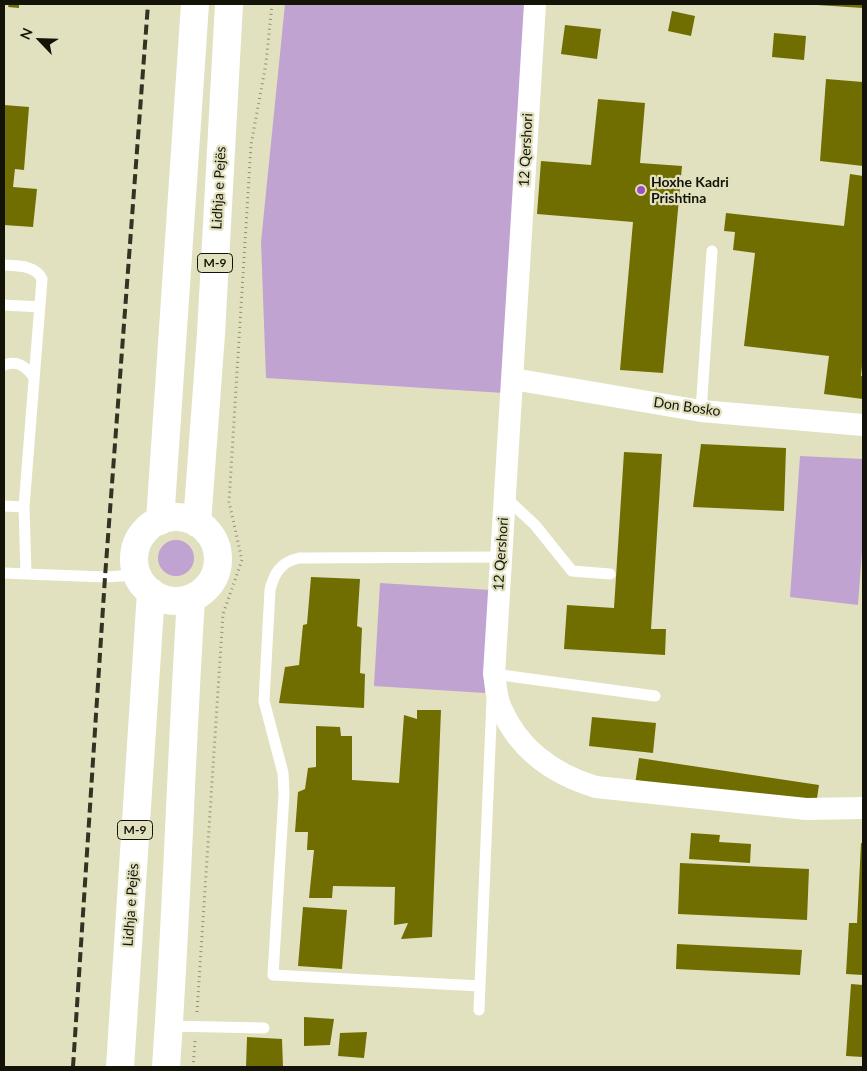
<!DOCTYPE html>
<meta charset="utf-8">
<style>
body{margin:0}
#map{position:relative;width:867px;height:1071px;overflow:hidden;background:#e1e1c0;font-family:Lato,sans-serif}
canvas{display:block}
.frame{position:absolute;inset:0;border:5px solid #131307;pointer-events:none}
.north{position:absolute;left:15px;top:15px;width:50px;height:50px;-webkit-text-stroke:4px #e1e1c0;paint-order:stroke;rotate:294deg;font-size:14px;font-weight:700;line-height:20px;text-align:center;color:#131307}
.north::after{content:'';display:block;margin:auto;width:18px;height:22px;background:#131307;clip-path:polygon(50% 0,100% 100%,50% 72%,0 100%)}
</style>
<div id="map">
<canvas width="867" height="1071"></canvas>
<div class="frame"></div>
<div class="north">N</div>
</div>
<script>
const context = document.querySelector('canvas').getContext('2d');
context.lineJoin = 'round';
function paint(path, color) { context.fillStyle = color; context.fill(path, 'evenodd'); }
function stroke(path, color, width, dash) { context.strokeStyle = color; context.lineWidth = width; context.lineCap = dash ? 'butt' : 'round'; context.setLineDash(dash || []); context.stroke(path); }
function label(font, color, halo, rows, align = 'center') {
  context.font = font + ' Lato,sans-serif'; context.lineWidth = 4.5; context.setLineDash([]); context.textBaseline = 'middle'; context.strokeStyle = halo; context.fillStyle = color; for (const [text, x, y, turn = 0] of rows) {
    context.save(); context.translate(x, y); context.rotate((+turn || 0) * Math.PI / 180); context.textAlign = isNaN(turn) ? turn : align; if (halo) context.strokeText(text, 0, 0); context.fillText(text, 0, 0); context.restore();
  }
}
paint(new Path2D(`
 M285,4h247l-28,389 -238,-15 -5,-136z
 M800,456l63,3v78l-5,68 -68,-8z
 M158 558a18 18 0 1 1 36 0a18 18 0 1 1-36 0Z
 M380,583l111,7 -6,103 -111,-7z`), '#c0a3d0');
paint(new Path2D(`
 M9,4h10v4l-11,-1z
 M817,4h46v4l-46,-3z
 M672,11l23,5 -4,20 -23,-5z
 M565,25l36,4 -4,30 -36,-5z
 M774,33l32,3 -2,24 -32,-3z
 M826,79l37,3v84l-43,-5z
 M598,99l47,4 -5,60 42,3 -19,207 -43,-3 13,-148 -96,-8 4,-53 50,4z
 M4,105l25,2 -5,63 -9,-1 -2,18 24,2 -4,38 -29,-2z
 M850,174l13,2v180l-2,20h2v23l-39,-5 5,-38 -85,-10 11,-93 -22,-3 2,-18 -11,-1 2,-18 118,13z
 M701,444l85,4 -2,63 -91,-4z
 M624,452l38,2 -11,175h15l-1,26 -101,-6 3,-44 47,3z
 M311,577l49,2 -3,47 5,2 -2,45 5,1 -1,34 -85,-5 6,-36 14,-2 4,-40 4,-1z
 M417,710h24l-9,227 -31,2 7,-16 -14,2 1,-38 -62,-1 -1,12h-23l5,-48h-7l1,-18h-13l3,-40 7,-3 3,-21 8,-1v-41l24,1 1,9h11v44l47,3 5,-68 13,4z
 M592,717l64,6 -3,30 -64,-7z
 M639,758l180,27 -5,33 -180,-27z
 M691,833l29,2 -1,7 32,2 -1,19 -61,-4z
 M861,843h2v132l-17,-1 3,-51h8z
 M680,863l129,6 -2,51 -129,-6z
 M303,907l44,3 -5,59 -44,-3z
 M677,944l125,6 -2,25 -124,-6z
 M851,984l12,1v72l-17,-1z
 M304,1017l30,2 -4,26 -26,1z
 M367,1032l-3,26 -26,-2 2,-23z
 M247,1037l35,2 1,28h-37z`), '#706e00');
stroke(new Path2D(`
 M197,1012l26,-398 19,-54 -13,-58 22,-357 15,-82 6,-59
 M193,1067l2,-26`), '#8f8f76', 3, [1, 4]);
stroke(new Path2D(`
 M4,265c14,1 31,0 38,14l-18,228 -20,-1
 M4,305l36,2
 M4,365c13,-5 21,1 29,11
 M701,411l11,-160
 M505,497l30,28 37,46 38,3
 M24,507l2,67 79,3 33,-2
 M4,573l22,1
 M493,676l1,-2 161,22
 M492,699l-12,287 -207,-11 11,-181 -1,-21 -19,-72 6,-111c4,-17 11,-28 29,-32l202,-1
 M479,1010l1,-24
 M169,1026l95,2`), '#fff', 11);
stroke(new Path2D(`
 M535,4l-41,670c2,11 2,24 7,34 18,42 52,66 95,79l210,22 57,-1
 M513,379l188,32 162,14`), '#fff', 22);
stroke(new Path2D(`
 M134 559a42 42 0 1 1 84 0a42 42 0 1 1-84 0Z
 M160,521l35,-517
 M197,523l14,-189 18,-330
 M120,1067l31,-475
 M166,1067c11,-156 15,-312 25,-468`), '#fff', 28);
stroke(new Path2D(`
 M73,1067l32,-490 43,-573`), '#333324', 4, [10, 5]);
for (const [x, y, r, color] of [
 [641,190,5,"#9e50c1"]
]) { const dot = new Path2D(); dot.arc(x, y, r, 0, 2 * Math.PI); context.fillStyle = color; context.fill(dot); stroke(dot, '#e1e1c0', 2); }
for (const [x, y, w] of [
 [215,263,35],
 [135,830,35]
]) { const box = new Path2D(); box.roundRect(x - w / 2, y - 9.5, w, 19, 4); context.fillStyle = '#e1e1c0'; context.fill(box); stroke(box, '#131307', 1); }
label('bold 12px', '#131307', null, [
 ["M-9",215,263],
 ["M-9",135,830]
]);
label('14px', '#131307', '#e1e1c0', [
 ["12 Qershori",526,150,-87],
 ["Lidhja e Pejës",219,188,-87],
 ["Don Bosko",687,407,8],
 ["12 Qershori",501,554,-86],
 ["Lidhja e Pejës",131,905,-86]
]);
label('bold 14px', '#131307', '#e1e1c0', [
 ["Hoxhe Kadri",651,182],
 ["Prishtina",651,198]
], 'left');
</script>
